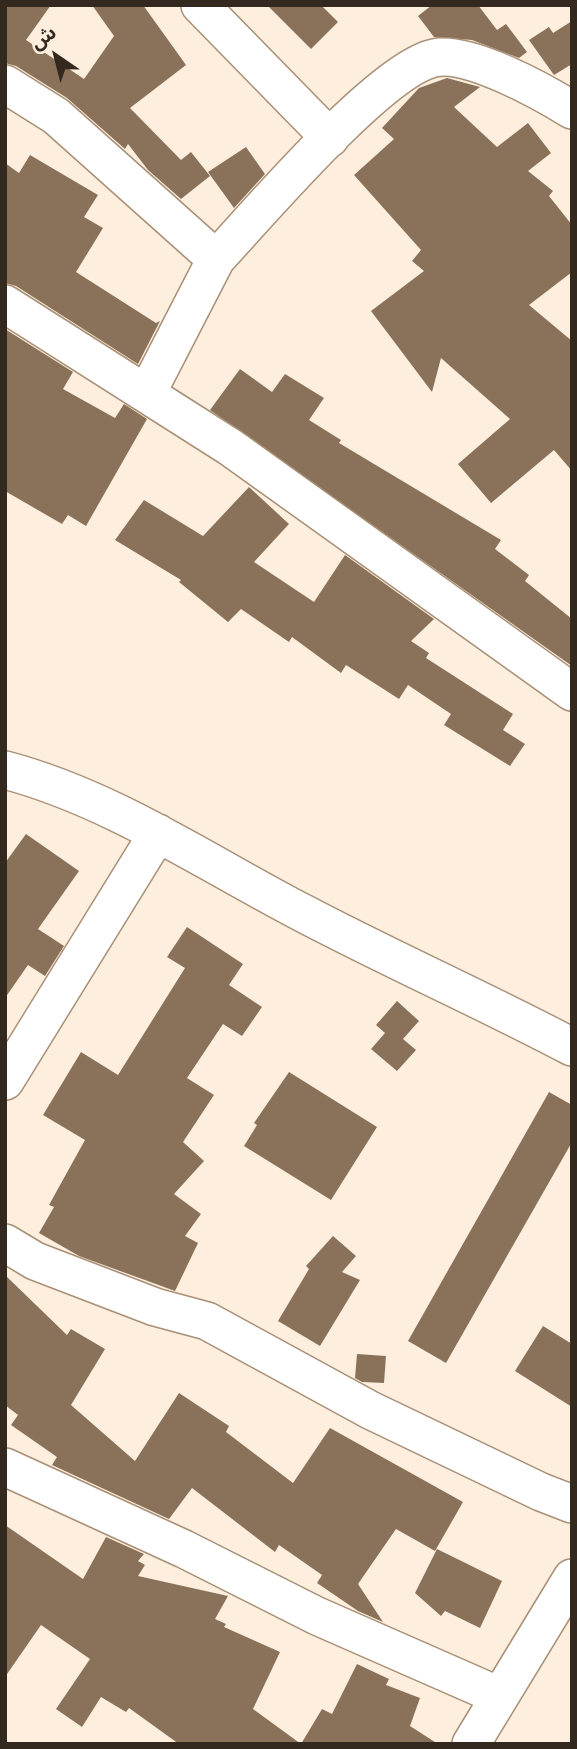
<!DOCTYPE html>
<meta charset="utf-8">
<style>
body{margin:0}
#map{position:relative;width:577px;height:1749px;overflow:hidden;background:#feeede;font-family:"Alegreya Sans","Noto Sans Arabic",sans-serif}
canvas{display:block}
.frame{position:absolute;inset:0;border:7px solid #33291f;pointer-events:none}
.north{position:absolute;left:21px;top:21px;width:70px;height:70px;-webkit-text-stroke:5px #feeede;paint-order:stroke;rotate:325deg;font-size:19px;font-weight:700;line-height:28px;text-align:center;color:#33291f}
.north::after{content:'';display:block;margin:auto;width:24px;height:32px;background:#33291f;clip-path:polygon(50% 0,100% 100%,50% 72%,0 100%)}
</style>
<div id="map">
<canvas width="577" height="1749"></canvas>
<div class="frame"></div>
<div class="north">ش</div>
</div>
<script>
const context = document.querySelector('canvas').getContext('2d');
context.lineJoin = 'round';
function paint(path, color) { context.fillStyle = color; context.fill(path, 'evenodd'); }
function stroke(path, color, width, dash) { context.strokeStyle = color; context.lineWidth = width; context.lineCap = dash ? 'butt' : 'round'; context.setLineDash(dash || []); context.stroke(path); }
paint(new Path2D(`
 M5,5h46l-25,35 58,39 30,-43 -22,-31h51l43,60 -56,43 51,52 10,-8 19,24 -29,23 -33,-29 -20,-26 -3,5 -58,-51 -51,-32 -11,-3z
 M267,5h54l17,17 -27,27z
 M432,5h46l19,25 9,-6 21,28 -8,6 -47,-18 -38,-3 -16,-21z
 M572,21v43l-18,11 -25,-35 20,-13 4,6z
 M447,78l33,9 -26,20 43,40 31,-24 23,30 -23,18 25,20 -4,5 23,29v47l-43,33 43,36v130l-18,-21 -63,53 -33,-39 52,-45 -69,-61 -9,34 -61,-81 53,-40 -12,-10 9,-11 -67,-75 40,-36 -12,-11 37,-40z
 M246,147l19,27 -31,34 -26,-36z
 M30,155l68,40 -14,22 19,11 -27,44 80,51 4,-2 -22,43 -122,-78 -11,-3v-120l14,10z
 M5,329l68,43 -10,17 52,29 9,-14 23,15 -61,107 -18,-11 -6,9 -57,-33z
 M240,369l32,23 13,-18 39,24 -15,22 32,20 -2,3 162,97 -6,9 34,26 -4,6 47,38v47l-362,-256z
 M249,487l40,37 -35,38 60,40 31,-47 89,64 -23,22 18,12 -3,5 87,56 -10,16 22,14 -15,22 -66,-41 7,-11 -43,-29 -9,14 -53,-34 -5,8 -49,-36 -3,5 -48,-33 -13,13 -49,-40 2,-2 -66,-40 29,-40 59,36z
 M26,834l53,37 -41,58 26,17 -19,30 -17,-11 -23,33v-135z
 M187,927l56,37 -14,21 33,22 -20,29 -19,-12 -36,54 27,17 -31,47 21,19 -30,33 27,20 -16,22 13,7 -23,48 -96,-35 -40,-23 15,-26 -5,-2 36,-65 -42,-25 38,-63 37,23 67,-107 -18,-11z
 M397,1001l22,20 -16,18 13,11 -19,21 -26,-22 14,-16 -9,-8z
 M289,1072l88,55 -46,73 -87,-54 13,-21 -3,-2z
 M549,1092l23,13v37l-126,221 -38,-22z
 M333,1236l23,20 -14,16 18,8 -40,66 -42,-25 31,-52 -3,-3z
 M5,1275l62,60 4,-6 34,20 -34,56 64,56 44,-68 50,33 -3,6 67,51 37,-55 133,74 -28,49 -39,-22 -38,55 25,38 -25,-11 -41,-28 5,-8 -43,-30 -4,7 -83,-64 -23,31 -117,-54 5,-8 -46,-32 7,-10 -13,-10z
 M543,1326l29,18v63l-57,-36z
 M357,1354l29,2 -2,27 -22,-1 -7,-4z
 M5,1525l78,54 23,-42 38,17 -6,7 7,4 -7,11 90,20 -13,23 11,5 -2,3 56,25 -27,57 48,35h-122l-50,-36 -3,4 -25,-15 -19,30 -26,-18 34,-50 -49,-34 -36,52z
 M437,1549l65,32 -22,47 -35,-17 -4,5 -26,-23z
 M357,1664l32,15 -3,6 34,13 -10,28 28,18h-137l21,-35 10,5z`), '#8a725a');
const street = new Path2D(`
 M200,5l130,133
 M5,84l51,32 160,143 -69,134
 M216,259c42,-45 164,-189 218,-201 34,-8 109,34 138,52
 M5,304l225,143 342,245
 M5,770c106,28 200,92 296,142 89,47 182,88 271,135
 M5,1081l153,-248
 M5,1243l30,18 120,46 52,14 163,89 171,82 31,12
 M5,1467l179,82 133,67 180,79
 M471,1744l101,-166`);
stroke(street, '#a88f76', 40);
stroke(street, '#fff', 37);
</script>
